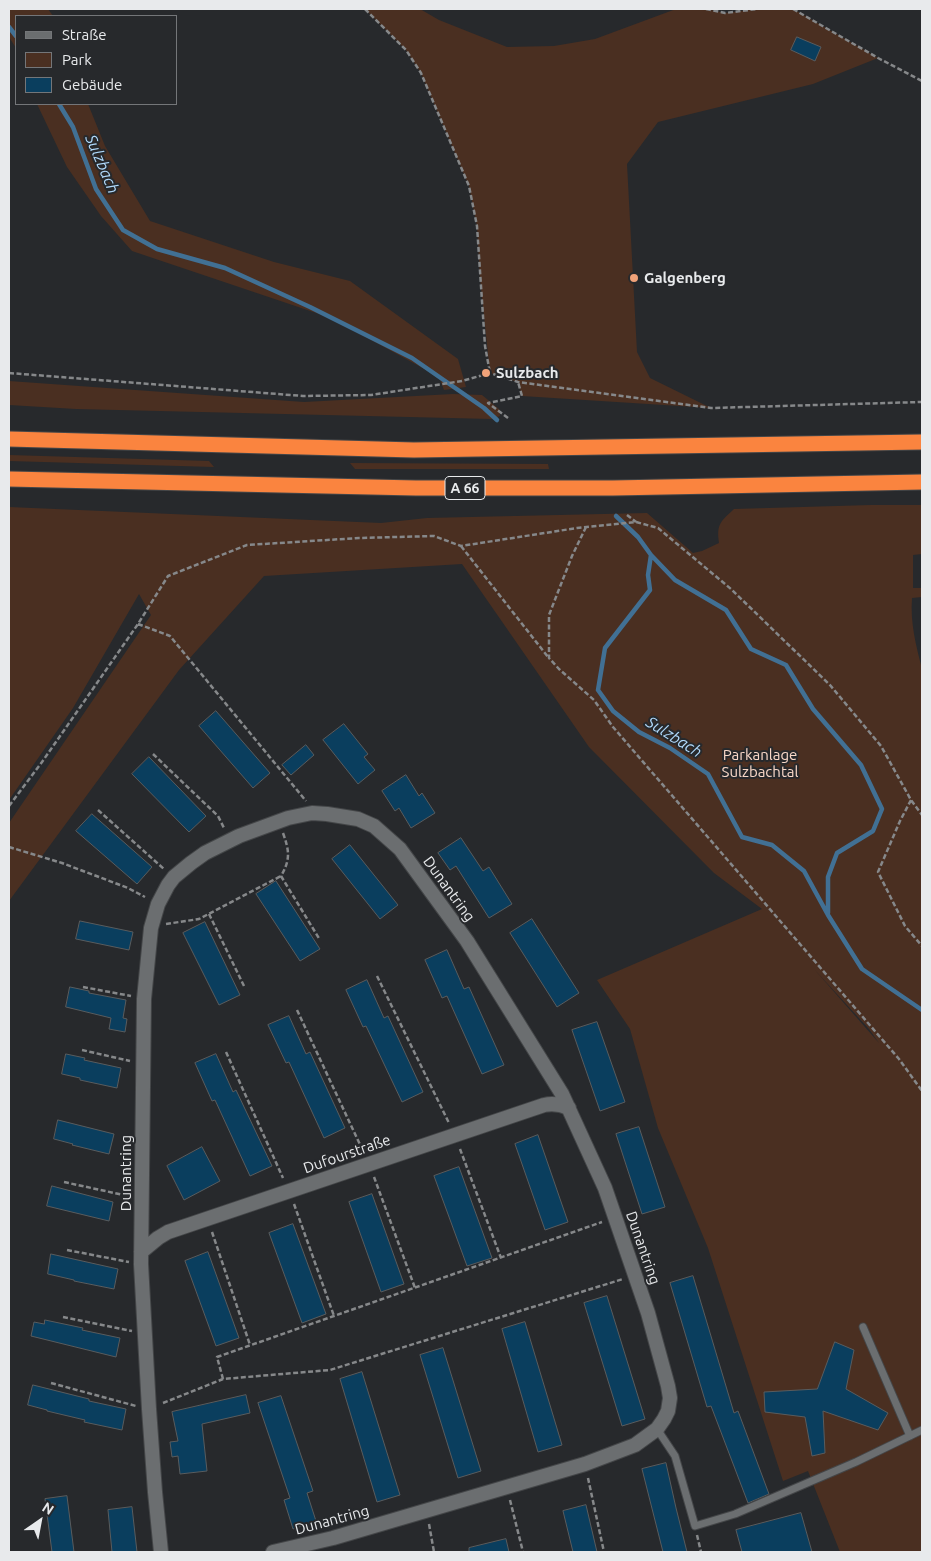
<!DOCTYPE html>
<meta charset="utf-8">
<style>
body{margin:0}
#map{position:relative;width:931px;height:1561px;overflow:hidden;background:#27292c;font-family:Ubuntu,sans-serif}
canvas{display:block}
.frame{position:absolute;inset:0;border:10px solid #e8eaec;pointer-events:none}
.legend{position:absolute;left:15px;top:15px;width:162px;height:90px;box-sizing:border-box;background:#27292c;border:1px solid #747679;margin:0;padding:6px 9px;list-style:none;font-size:15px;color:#e8eaec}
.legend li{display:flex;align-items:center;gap:10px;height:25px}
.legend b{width:25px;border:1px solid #747679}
.north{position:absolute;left:15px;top:1496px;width:50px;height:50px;-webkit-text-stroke:4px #27292c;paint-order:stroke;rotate:33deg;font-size:14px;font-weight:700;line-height:20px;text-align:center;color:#e8eaec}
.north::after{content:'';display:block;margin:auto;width:18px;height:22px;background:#e8eaec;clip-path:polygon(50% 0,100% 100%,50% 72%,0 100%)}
</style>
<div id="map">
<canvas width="931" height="1561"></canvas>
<div class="frame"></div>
<ul class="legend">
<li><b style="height:6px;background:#6b6e70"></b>Straße</li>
<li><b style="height:14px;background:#4a2f21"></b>Park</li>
<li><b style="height:14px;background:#0a3e5e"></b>Gebäude</li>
</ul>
<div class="north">N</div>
</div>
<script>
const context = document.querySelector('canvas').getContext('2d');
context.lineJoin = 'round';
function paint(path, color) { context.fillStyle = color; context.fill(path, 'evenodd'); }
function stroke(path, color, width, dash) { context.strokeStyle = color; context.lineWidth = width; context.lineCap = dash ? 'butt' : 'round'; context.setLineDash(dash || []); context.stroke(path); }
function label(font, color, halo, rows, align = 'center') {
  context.font = font + ' Ubuntu,sans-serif'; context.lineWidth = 4; context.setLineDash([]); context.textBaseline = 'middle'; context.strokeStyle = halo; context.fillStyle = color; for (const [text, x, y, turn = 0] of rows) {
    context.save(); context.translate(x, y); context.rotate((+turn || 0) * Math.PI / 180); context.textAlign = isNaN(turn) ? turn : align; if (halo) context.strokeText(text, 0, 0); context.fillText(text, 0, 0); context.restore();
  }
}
paint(new Path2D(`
 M9,9h39l5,7h-37v32l-7,-11z
 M365,9h55l19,11 68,27 47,-1 41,-7 81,-30h30l19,4 32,-4h36l85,49 -65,26 -155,38 -31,42 10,188 13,26 61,30 -189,-12 -4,-14 -28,-9 -10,-95 -3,-52 -8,-40 -48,-113 -15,-23z
 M37,104h51l17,42 45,75 124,41 76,19 108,78 8,28 -22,3 -5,-13 -108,-59 -199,-67 -31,-35 -34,-49z
 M9,381l295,21 149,-8 29,1 17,14 1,7 -8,3 -416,-10 -67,-4z
 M9,455l200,6 5,6 -205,-6z
 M350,463l198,1 1,5h-194z
 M871,505h51v49l-9,1v33h9v9l-10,1c-2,24 4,48 10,71v883h-82l-32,-81 -25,10 -75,-233 -50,-120 -28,-99 -33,-49 165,-71 -48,-36 -125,-126 -127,-183 -198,12 -85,94 -170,231v-78l142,-208 -12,-21 -66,114 -64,92v-293l372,16 46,-5 220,-5 46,40 9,-2 17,-8c-3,-19 2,-22 15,-34zM814,969l55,60 10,14z`), '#4a2f21');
stroke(new Path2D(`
 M9,27l7,9
 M59,104l14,23 23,62 27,41 34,19 68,19 85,39 102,51 72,50 13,12
 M616,516l22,21 13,18 -3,20 2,15 -45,58 -7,42 15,21 26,21 31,16 38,26 34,63 30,8 32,26 24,44 34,54 60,41
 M651,555l24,25 51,30 25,39 35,16 27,44 48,56 21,44 -9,22 -36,22 -9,24v36`), '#417094', 4.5);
const building = new Path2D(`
 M797,37l24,10 -6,14 -24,-11z
 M216,711l54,62 -17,15 -54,-62z
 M344,724l24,30 -4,3 11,13 -17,14 -35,-44z
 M306,745l8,10 -23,20 -9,-10z
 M149,757l57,59 -17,16 -57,-58z
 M406,775l13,21 3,-3 13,20 -24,15 -12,-20 -4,3 -13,-20z
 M92,814l60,53 -15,17 -61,-53z
 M461,838l22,33 6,-4 23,37 -23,14 -33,-52 -6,4 -12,-17z
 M350,845l48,60 -18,14 -48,-60z
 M276,881l44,68 -20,12 -44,-67z
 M532,919l47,74 -22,14 -47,-74z
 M80,921l53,11 -4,18 -53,-11z
 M205,922l35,73 -21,10 -36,-72z
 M447,950l17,39 5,-2 35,78 -22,9 -35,-78 -5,2 -17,-38z
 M367,980l17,38 4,-2 35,76 -21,10 -36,-76 -3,1 -17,-37z
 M70,987l19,4v2l37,7 -3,18 4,1 -2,13 -16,-3 2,-11 -45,-11z
 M289,1016l17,38 4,-2 35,76 -21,10 -35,-76 -3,1 -18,-38z
 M597,1022l28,80 -25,9 -28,-81z
 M66,1054l19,4 -1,2 37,8 -4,20 -37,-8v-2l-18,-4z
 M216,1054l17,38 3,-2 36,76 -22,10 -35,-76 -3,1 -17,-38z
 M58,1120l56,14 -5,20 -37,-9 1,-1 -19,-5z
 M639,1127l26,80 -23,7 -26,-80z
 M538,1135l30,87 -23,8 -30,-86z
 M202,1147l18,34 -36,19 -17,-34z
 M459,1167l33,91 -25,8 -33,-90z
 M52,1186l61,16 -4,19 -62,-15z
 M372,1194l32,90 -23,8 -32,-90z
 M293,1224l33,90 -24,9 -33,-90z
 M208,1252l31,86 -23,8 -31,-85z
 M51,1254l67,15 -4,20 -40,-8v-1l-26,-6z
 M693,1276l41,137 4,-2 31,83 -21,9 -37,-97 -4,1 -37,-124z
 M607,1296l38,123 -23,7 -38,-123z
 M45,1320l38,8 -1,2 38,8 -4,19 -85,-21 3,-14 10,2z
 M525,1322l37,123 -24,7 -36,-123z
 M835,1342l19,8 -8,39 42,24 -10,17 -55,-19 2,42 -13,3 -7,-39 -40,-5 -1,-20 53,-3z
 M443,1348l38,123 -23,7 -38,-123z
 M362,1372l38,123 -23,7 -37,-123z
 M33,1385l56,14v2l37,8 -4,21 -38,-8 1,-2 -38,-9v-1l-19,-5z
 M246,1395l4,18 -48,11 5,47 -27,3 -2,-18 -6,1 -2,-15 8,-1 -6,-29z
 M281,1396l32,95 -6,2 9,28 -23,8 -9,-29 6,-2 -32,-95z
 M666,1463l10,45 11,44h-24l-21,-83z
 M67,1496l7,56h-22l-7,-53z
 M586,1505l11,47h-24l-10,-41z
 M132,1507l5,45h-25l-4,-42z
 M801,1513l11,39h-70l-6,-22z
 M506,1539l3,13h-40v-4z`);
paint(building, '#0a3e5e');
stroke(building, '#595c5e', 1);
const lane = new Path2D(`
 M863,1327l47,109
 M657,1429l18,27 20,70 40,-12 121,-52 66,-32`);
const street = new Path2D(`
 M141,1252l17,-14 10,-6 376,-127c9,-2 16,-1 25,3
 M161,1552l-6,-60 -6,-83 -8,-145 3,-265 7,-71 7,-24 10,-19 6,-8 17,-14 14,-10 34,-17 49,-18 24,-5 15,1 31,5 16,7 26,23 67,92 95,153 43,94 43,125 20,73 2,12 -2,13 -4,8 -7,10 -22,16 -50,19 -252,74 -60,14`);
const highway = new Path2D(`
 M9,439l405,11 508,-8
 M9,479l407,9h197l309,-6`);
stroke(lane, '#444648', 9);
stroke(street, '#444648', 16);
stroke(highway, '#444648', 17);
stroke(new Path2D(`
 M365,9l41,41 15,23 48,113 8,40 8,120 5,27
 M706,9l19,4 32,-4
 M793,9l85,49 44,23
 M9,373l294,23 68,-1 91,-14 28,-8 28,9 193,26 211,-6
 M508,418l-20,-15 34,-7 -4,-14
 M627,515l9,7
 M586,527l-14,29 -23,59v43l10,11 35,31 19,27 286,332 23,32
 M461,546l87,111
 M138,624l32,12 136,165
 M153,754l65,62 6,12
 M911,800l-11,21 -22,51 27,54 17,20
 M9,806l33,-44 96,-138 30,-48 79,-31 112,-7 75,-2 27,10 116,-18 59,-6 22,6 73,61 99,96 51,61 30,54 11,15
 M98,810l66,59
 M283,833c6,17 8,26 -2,43l39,64
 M9,847l53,16 66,25 17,9
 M209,914l36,74
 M166,924l33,-5 82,-43
 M377,976l72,147
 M83,987l48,9
 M297,1010l66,141
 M82,1050l48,11
 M226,1052l57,126
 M460,1149l41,109
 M374,1177l41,111
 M64,1182l64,14
 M294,1204l40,112
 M212,1232l38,113
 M67,1250l62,12
 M63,1317l69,14
 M223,1379l-6,-22 385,-135
 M51,1383l85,23
 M163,1403l60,-24 107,-9 293,-91
 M588,1478l16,74
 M510,1500l13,52
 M429,1524l5,28
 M697,1535l4,17`), '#86888a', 2.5, [5, 2.5]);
stroke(lane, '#6b6e70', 7);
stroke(street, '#6b6e70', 14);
stroke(highway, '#fa843f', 15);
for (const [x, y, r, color] of [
 [634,278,5,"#f0a279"],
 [486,373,5,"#f0a279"]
]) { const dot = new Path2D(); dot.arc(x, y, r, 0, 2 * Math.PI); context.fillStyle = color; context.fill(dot); stroke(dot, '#27292c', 2); }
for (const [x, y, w] of [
 [465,488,40]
]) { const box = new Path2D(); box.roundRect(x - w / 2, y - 11.5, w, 23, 4); context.fillStyle = '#27292c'; context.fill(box); stroke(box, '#e8eaec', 1); }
label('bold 14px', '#e8eaec', null, [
 ["A 66",465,488]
]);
label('bold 15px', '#e8eaec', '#27292c', [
 ["Galgenberg",644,278],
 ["Sulzbach",496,373]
], 'left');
label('15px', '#f9d8c8', '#27292c', [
 ["Parkanlage",760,755],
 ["Sulzbachtal",760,772]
]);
label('15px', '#e8eaec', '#27292c', [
 ["Dunantring",449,889,54],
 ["Dufourstraße",347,1154,-19],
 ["Dunantring",126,1173,-90],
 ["Dunantring",643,1248,71],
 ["Dunantring",332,1520,-15]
]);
label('italic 16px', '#b0d9fb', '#27292c', [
 ["Sulzbach",102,164,67],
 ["Sulzbach",674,737,32]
]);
</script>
